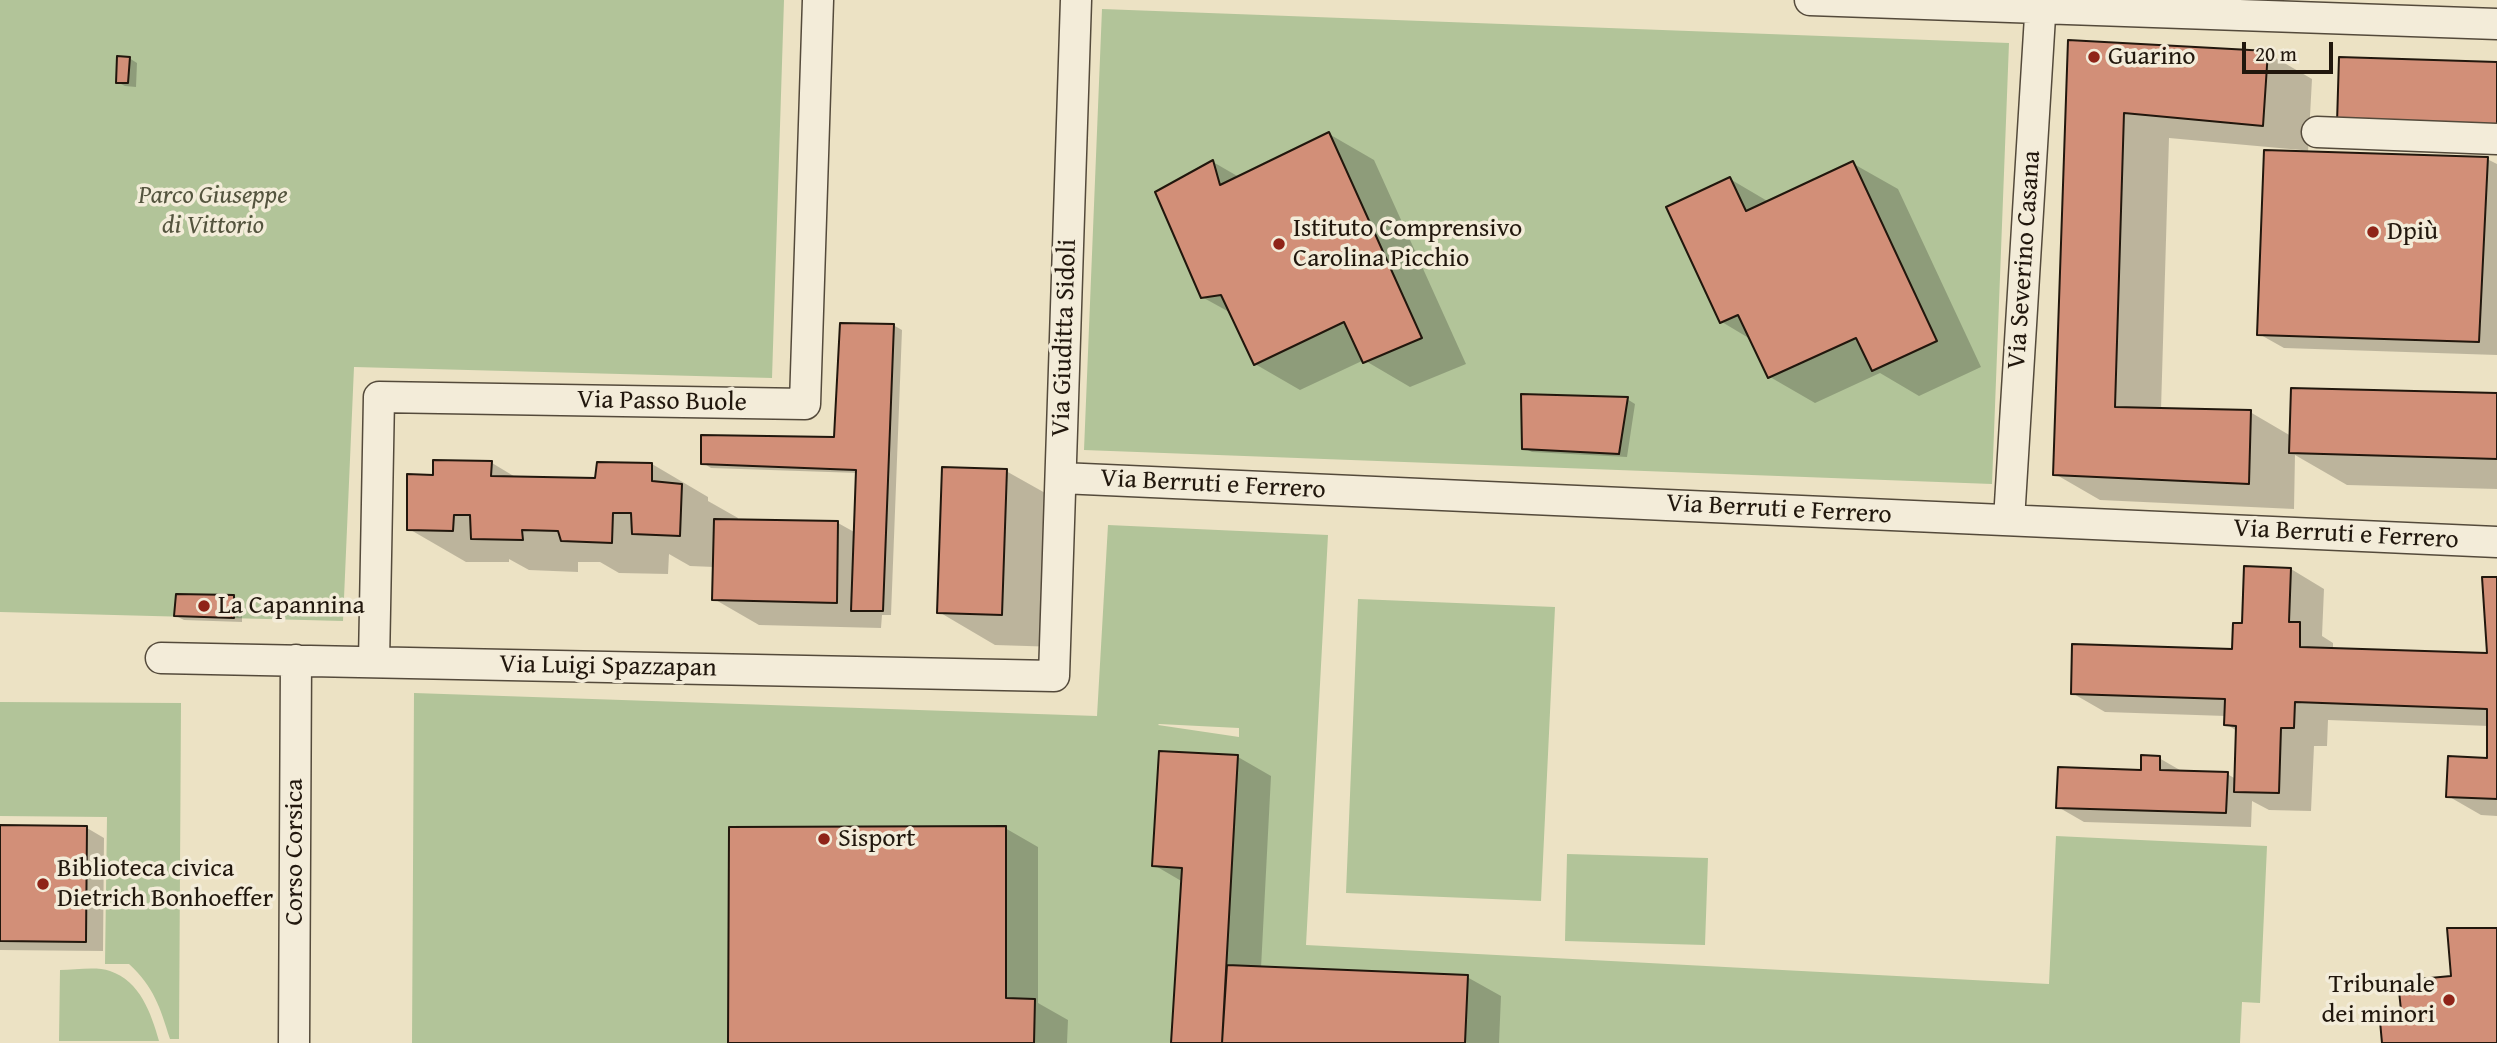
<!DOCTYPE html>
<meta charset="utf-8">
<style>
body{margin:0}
#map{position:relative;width:2497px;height:1043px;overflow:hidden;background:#ece2c4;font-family:"Gentium Book Plus",serif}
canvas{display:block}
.scale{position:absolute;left:2242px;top:42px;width:91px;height:32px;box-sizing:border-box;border:4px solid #21170d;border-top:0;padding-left:9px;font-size:21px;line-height:24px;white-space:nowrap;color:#21170d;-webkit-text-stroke:5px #f3ecd9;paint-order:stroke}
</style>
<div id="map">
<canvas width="2497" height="1043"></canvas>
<div class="scale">20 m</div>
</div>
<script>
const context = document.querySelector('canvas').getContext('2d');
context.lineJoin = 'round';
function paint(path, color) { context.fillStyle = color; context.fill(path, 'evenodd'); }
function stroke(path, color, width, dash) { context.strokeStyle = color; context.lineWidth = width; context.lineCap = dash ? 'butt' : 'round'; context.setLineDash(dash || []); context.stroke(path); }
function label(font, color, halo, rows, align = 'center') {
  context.font = font + ' "Gentium Book Plus",serif'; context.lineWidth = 7; context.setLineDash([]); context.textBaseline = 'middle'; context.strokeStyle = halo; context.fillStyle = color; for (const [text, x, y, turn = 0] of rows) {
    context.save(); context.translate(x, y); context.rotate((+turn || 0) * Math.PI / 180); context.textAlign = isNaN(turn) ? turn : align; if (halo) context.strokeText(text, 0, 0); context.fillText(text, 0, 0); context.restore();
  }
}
paint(new Path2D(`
 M0,0h784l-12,378 -418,-11 -11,254 -343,-9z
 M1102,9l907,34 -17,441 -908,-34z
 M1108,525l220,10 -22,410 743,39 7,-148 211,10 -7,157 -18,-1 -2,41h-1828l2,-350 683,23zM1159,724l80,4v9l-81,-12z
 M1358,599l197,8 -14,294 -195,-8z
 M0,702l181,1 -2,336h-9c-10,-32 -16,-52 -41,-75h-24l2,-147 -107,-1z
 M1567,854l141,4 -3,87 -140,-4z
 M60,970c15,0 36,-4 50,1 30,10 41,42 49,70h-100z`), '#b2c499');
paint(new Path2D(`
 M2070,42l197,11 45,26 -4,74 179,6 10,5v191l-213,-7 -25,-14 42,-184 -132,-12 -8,272 89,2 41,24 206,-41v94l-150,-4 -52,-30 -1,54 -194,-9 -45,-26z
 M129,58l8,5 -1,24 -11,-1 -8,-4z
 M1329,134l45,26 92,204 -56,23 -46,-27 -64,30 -45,-26 -24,-51 -29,-16 11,-135 26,15z
 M1852,163l46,26 83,178 -62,29 -39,-23 -65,30 -45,-26 -18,-37 -30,-18 8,-143 39,23z
 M893,325l9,5 -11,285h-9l-1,13 -122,-3 -45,-26v-32l-24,-1 -21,-12 -1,20 -49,-1 -19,-11h-22v10l-49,-2 -20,-11v3h-43l-57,-33 26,-52v-16l57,2 25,15 79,2 56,-16 56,33v4l30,17 -1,3 101,2 18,10 2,-60 -147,-5 -8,-5 133,-24z
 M1627,399l8,5 -8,53 -95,-5 -8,-4z
 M1006,471l57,32 -5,144 -63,-2 -56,-33z
 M2291,569l33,20 -2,47 11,7v7l156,5 8,-76v237l-16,-1 -33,-19 41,-37v-33l-161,-6 -1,26h-13l-3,65 -42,-1 -17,-9 -1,26 -167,-5 -26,-15 84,-36 17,-13 26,15 42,1 9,5 1,-48 -11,-7v-8l-121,-4 -33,-19 162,-42 9,-26z
 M234,597l8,5v20l-58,-2 -8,-4z
 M1161,753l77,4 33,19 -10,192 206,9 34,19 -2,47h-326l10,-161 -29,-17z
 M0,827l87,1 17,10 -1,113 -103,-1z
 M1005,828l33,19v156l30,17 -1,23h-337z`), '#0003');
const building = new Path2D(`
 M2068,40l200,11 -5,75 -139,-13 -9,294 136,3 -2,74 -196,-9z
 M117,56l13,1 -2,26h-12z
 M2339,57l158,5v66l-160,-5z
 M1329,132l93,206 -59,25 -19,-41 -90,43 -33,-70 -20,3 -46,-106 58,-32 7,25z
 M2264,150l224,7 -9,185 -222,-7z
 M1853,161l84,180 -65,30 -16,-33 -88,40 -30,-63 -18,8 -54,-116 64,-30 16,34z
 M840,323l54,1 -11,287h-32l5,-141 -155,-6v-29l133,2z
 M2291,388l206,5v66l-208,-6z
 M1521,394l107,3 -9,57 -97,-5z
 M433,460l59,1 -1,15 104,2 2,-16 55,1v18l30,3 -2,52 -48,-2 -1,-21h-18l-1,30 -51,-2 -3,-10 -36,-1 1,10 -52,-1 -1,-24h-16l-1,16 -46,-1v-56l26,1z
 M942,467l65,2 -5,146 -65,-2z
 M714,519l124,2 -1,82 -125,-3z
 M2244,566l47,2 -2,54h11v25l187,6 -5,-76h15v222l-51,-2 2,-41 39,2v-49l-192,-7 -1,26h-13l-2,65 -45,-1 2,-66 -12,-1 1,-26 -154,-5 1,-50 160,5 1,-26h9z
 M176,594l58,1v23l-60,-2z
 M1159,751l79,4 -16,288h-51l11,-175 -30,-2z
 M2141,755l19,1v14l68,2 -2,41 -170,-5 2,-41 83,3z
 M0,825l87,1 -1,116 -86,-1z
 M1006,826v172l29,1 -1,44h-306l1,-216z
 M2447,928h50v115h-115l-2,-22 22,-1 -4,-39 53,-5z
 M1227,965l241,10 -3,68h-243z`);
paint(building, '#d28f78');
stroke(building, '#21170d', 2);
const minor = new Path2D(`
 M1810,0l687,24
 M2317,132l180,7
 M1061,478l1436,64
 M2009,520l32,-520
 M161,658l893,18 22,-676
 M374,662l5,-265 426,7 13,-404
 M294,1043l2,-383`);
stroke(minor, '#544a3b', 33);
stroke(minor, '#f3ecd9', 30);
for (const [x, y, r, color] of [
 [2094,57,7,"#8f2418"],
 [2373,232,7,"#8f2418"],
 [1279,244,7,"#8f2418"],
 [204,606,7,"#8f2418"],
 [824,839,7,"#8f2418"],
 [43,884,7,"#8f2418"],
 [2449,1000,7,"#8f2418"]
]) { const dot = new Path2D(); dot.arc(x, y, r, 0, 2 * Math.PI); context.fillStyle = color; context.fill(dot); stroke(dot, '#f3ecd9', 2.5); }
label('26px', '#21170d', '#f3ecd9', [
 ["Guarino",2108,57],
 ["Istituto Comprensivo",1293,229],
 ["Carolina Picchio",1293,259],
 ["Dpiù",2387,232],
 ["La Capannina",218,606],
 ["Sisport",838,839],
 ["Biblioteca civica",57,869],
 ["Dietrich Bonhoeffer",57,899],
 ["Tribunale",2435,985,"right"],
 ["dei minori",2435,1015,"right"]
], 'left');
label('italic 26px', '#54543e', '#f3ecd9', [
 ["Parco Giuseppe",213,196],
 ["di Vittorio",213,226]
]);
label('26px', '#21170d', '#f3ecd9', [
 ["Via Severino Casana",2025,260,-86],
 ["Via Giuditta Sidoli",1065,338,-88],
 ["Via Passo Buole",662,402,1],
 ["Via Berruti e Ferrero",1213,485,3],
 ["Via Berruti e Ferrero",1779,510,3],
 ["Via Berruti e Ferrero",2346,535,3],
 ["Via Luigi Spazzapan",608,667,1],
 ["Corso Corsica",295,852,-90]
]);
</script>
